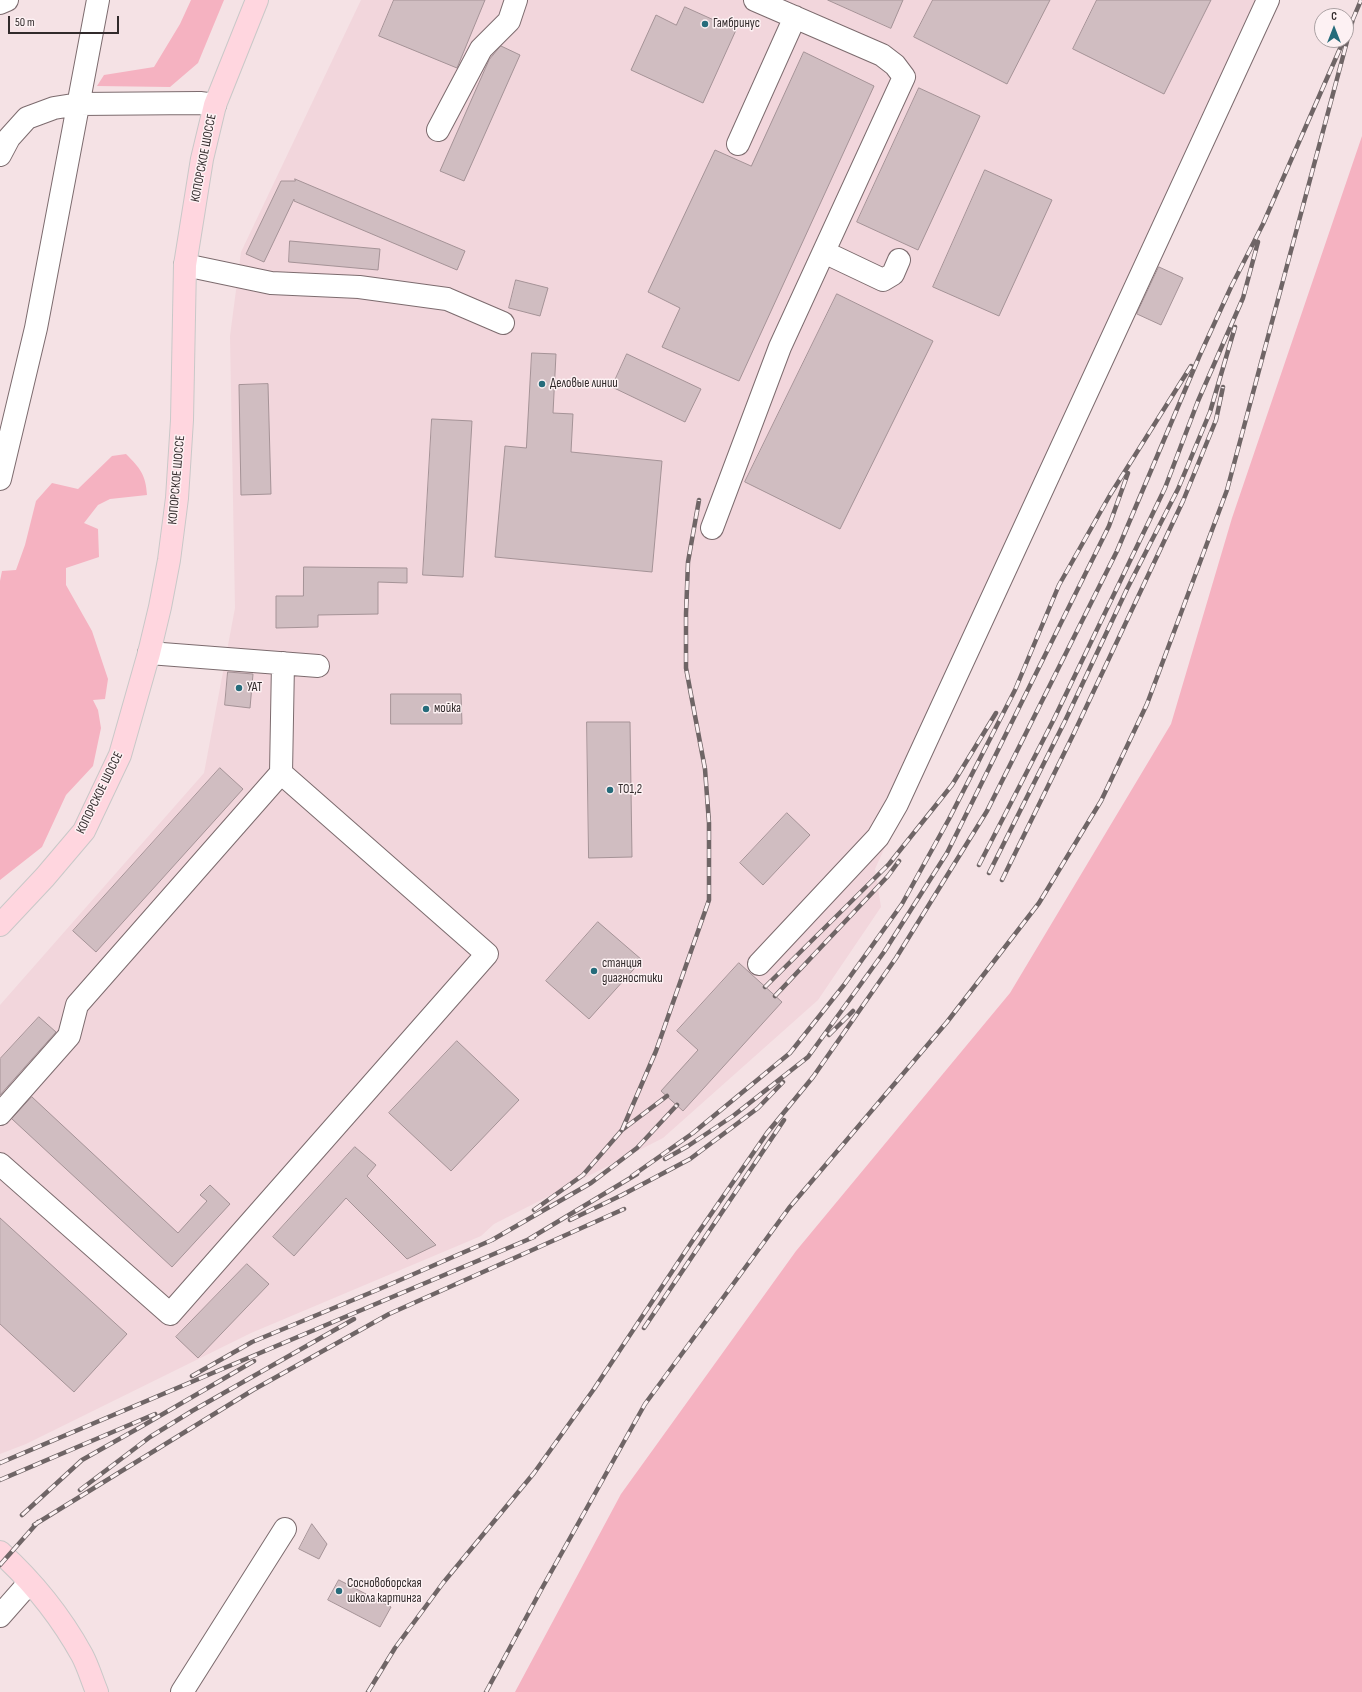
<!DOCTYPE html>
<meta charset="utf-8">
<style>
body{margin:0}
#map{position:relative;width:1362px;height:1692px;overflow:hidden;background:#f5e2e5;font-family:"Sofia Sans Condensed",sans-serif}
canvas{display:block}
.north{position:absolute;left:1314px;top:8px;width:40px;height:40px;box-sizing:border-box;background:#fdf1f3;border:1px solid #aba1a3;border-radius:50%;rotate:0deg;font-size:11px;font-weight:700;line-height:16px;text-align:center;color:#312a2b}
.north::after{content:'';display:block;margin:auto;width:14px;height:18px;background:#266c7b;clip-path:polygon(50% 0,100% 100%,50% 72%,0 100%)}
.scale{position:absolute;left:8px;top:16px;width:111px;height:18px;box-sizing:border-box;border:2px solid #312a2b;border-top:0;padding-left:5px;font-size:12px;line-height:14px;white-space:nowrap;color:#312a2b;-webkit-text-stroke:3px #fdf1f3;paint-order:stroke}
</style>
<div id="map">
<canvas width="1362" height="1692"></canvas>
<div class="north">С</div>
<div class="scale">50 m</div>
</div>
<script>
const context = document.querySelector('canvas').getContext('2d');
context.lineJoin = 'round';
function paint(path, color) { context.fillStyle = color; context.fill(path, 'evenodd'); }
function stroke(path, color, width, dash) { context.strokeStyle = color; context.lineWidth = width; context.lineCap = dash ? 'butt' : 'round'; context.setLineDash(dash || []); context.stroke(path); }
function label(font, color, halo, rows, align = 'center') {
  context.font = font + ' "Sofia Sans Condensed",sans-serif'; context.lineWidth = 3; context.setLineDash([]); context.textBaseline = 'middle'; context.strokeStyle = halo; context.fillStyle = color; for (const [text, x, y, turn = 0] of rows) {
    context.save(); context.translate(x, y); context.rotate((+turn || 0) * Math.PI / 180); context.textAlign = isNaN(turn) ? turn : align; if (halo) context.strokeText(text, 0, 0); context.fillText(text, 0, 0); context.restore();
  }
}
paint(new Path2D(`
 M361,0h917l-90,176 -313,693 6,38 -63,93 -155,138 -169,86 -13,12 -230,97 -225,111 -26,10v-449l204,-232 31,-165 -5,-272 11,-84z`), '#f2d6dc');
paint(new Path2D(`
 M191,0h33l-26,63 -28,24 -73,-1 7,-11 50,-8 26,-43z
 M1362,136v1556h-847l106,-198 175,-243 214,-258 161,-269 61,-206z
 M126,454c14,14 20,21 21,41l-37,4 -12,6 -14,18 14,6 1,28 -33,11v17l26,46 16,48 -3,20 -12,1 5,10 3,18 -8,38 -27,29 -24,52 -42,33v-299l2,-10 14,-1 9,-25 11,-44 16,-18 26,6 34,-33z`), '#f5b2c1');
const building = new Path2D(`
 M394,0h91l-28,68 -78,-32z
 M828,0h75l-12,28z
 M933,0h117l-43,84 -93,-47z
 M1097,0h114l-47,94 -91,-45z
 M685,7l51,23 -33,73 -72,-33 25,-55 20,10z
 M501,46l19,9 -56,126 -24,-10 49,-111z
 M804,52l70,34 -135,295 -77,-34 18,-39 -32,-16 67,-142 36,16z
 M919,88l61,28 -62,134 -61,-28z
 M985,170l67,30 -53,116 -66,-29z
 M295,179l170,72 -8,19 -163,-69v-2l-30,63 -18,-8 35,-73h14z
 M290,241l90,8 -2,21 -89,-8z
 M1159,267l24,11 -22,47 -24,-11z
 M516,280l32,8 -8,28 -31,-8z
 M837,294l96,47 -93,188 -95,-47z
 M532,353l24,1 -3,59 20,1 -2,38 91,9 -10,111 -157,-15 10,-111 21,2z
 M627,354l74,35 -16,33 -73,-35z
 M268,384l3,110 -30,1 -2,-110z
 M432,419l40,2 -9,156 -40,-2z
 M304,567l103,1v15l-29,-1v32l-60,1v12l-42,1v-32h27z
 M228,672l25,2 -3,34 -25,-3z
 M391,694h70l1,30h-71z
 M587,722h43l2,135 -43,1z
 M220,768l23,21 -147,163 -23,-21z
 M787,813l23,22 -47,50 -23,-22z
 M598,922l44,38 -53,59 -43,-38z
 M739,963l43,39 -99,109 -22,-20 37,-41 -21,-19z
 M39,1017l17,15 -56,63v-36z
 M457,1041l62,59 -68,71 -62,-58z
 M32,1097l146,136 29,-32 -7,-6 10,-10 20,19 -58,63 -160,-148z
 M355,1147l21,18 -9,11 69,69 -29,14 -61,-61 -52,58 -21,-19z
 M0,1218l127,116 -53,58 -74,-68z
 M247,1264l22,20 -71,74 -22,-21z
 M312,1524l15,20 -8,15 -20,-10z
 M339,1580l52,27 -11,20 -52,-27z`);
paint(building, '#d0bdc1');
stroke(building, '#a59397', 1);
const minor = new Path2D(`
 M0,3l7,-3
 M438,130l43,-81 28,-28 7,-21
 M738,144l57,-127
 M0,155l9,-17 18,-20 27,-10 25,-4 121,-1 15,2
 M824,252l59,28 10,-6 6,-14
 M185,265l86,18 88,4 88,12 56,24
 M0,479l36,-151 62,-328
 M712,528l68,-181 124,-270 -9,-12 -13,-10 -127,-55
 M149,653l169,13
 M759,964l119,-127 19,-33 371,-804
 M0,1114l69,-78 8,-31 204,-232 2,-110
 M0,1164l170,150 317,-360 -206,-181
 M0,1616l29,-33
 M182,1692l103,-163`);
const major = new Path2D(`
 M0,925l45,-48 39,-46 36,-76 29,-102 11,-46 9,-47 8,-62 5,-78 3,-155 17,-106 13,-54 42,-105
 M0,1552c32,29 61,65 82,103 6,11 10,25 15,37`);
stroke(minor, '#7c6b6e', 24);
stroke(major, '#c9c8c8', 24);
stroke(minor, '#fff', 22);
stroke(major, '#ffd6df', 22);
const rail = new Path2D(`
 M979,865l75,-146 111,-231 33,-87 45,-103 15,-56
 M989,873l76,-152 62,-132 51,-100 32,-77 25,-85
 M1002,880l72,-147 109,-232 33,-81 7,-33
 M765,987l124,-123 63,-79 44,-72
 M775,996l113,-120 11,-15
 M829,1035l24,-24
 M622,1130l34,-79 53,-151v-77l-4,-54 -19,-101v-54l2,-52 11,-62
 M665,1159l23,-13 45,-30 75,-59 76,-105 63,-99 162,-327 19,-53
 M632,1176l61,-43 97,-80 54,-68 58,-81 47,-85 66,-129 44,-105 51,-90 81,-129
 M534,1210l49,-35 39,-45 45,-34
 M570,1220l52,-25 68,-36 68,-51 25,-26
 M529,1239l108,-65
 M644,1328l140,-208
 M192,1376l60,-34 125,-52 115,-50 99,-57 46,-35 40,-43
 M0,1463l534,-226
 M0,1480l155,-66
 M80,1490l70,-53 42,-26 162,-92
 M22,1515l60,-55 62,-35 110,-64
 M34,1525l219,-135 136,-76 235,-105
 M0,1565l38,-43
 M368,1692l27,-44 48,-65 91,-110 60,-84 97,-146 76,-110 46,-56 83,-119 91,-147 130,-260 82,-194 32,-70 32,-63 79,-180
 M486,1692l55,-102 104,-186 144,-196 158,-186 92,-119 62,-102 46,-97 80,-214 126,-471 8,-19`);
stroke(rail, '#6f6566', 4.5);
stroke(rail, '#fdf1f3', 3, [9]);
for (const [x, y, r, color] of [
 [705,24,4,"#266c7b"],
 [542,384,4,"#266c7b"],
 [239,688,4,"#266c7b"],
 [426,709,4,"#266c7b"],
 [610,790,4,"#266c7b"],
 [594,971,4,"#266c7b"],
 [339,1591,4,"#266c7b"]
]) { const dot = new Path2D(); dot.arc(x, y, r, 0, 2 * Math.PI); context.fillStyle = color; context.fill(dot); stroke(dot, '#fdf1f3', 1.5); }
label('13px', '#312a2b', '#fdf1f3', [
 ["Гамбринус",713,24],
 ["Деловые линии",550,384],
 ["УАТ",247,688],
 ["мойка",434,709],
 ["ТО1,2",618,790],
 ["станция",602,964],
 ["диагностики",602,979],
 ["Сосновоборская",347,1584],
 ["школа картинга",347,1599]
], 'left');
label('13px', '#312a2b', '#fdf1f3', [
 ["КОПОРСКОЕ ШОССЕ",204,158,-79],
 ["КОПОРСКОЕ ШОССЕ",177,480,-85],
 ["КОПОРСКОЕ ШОССЕ",100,793,-64]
]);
</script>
